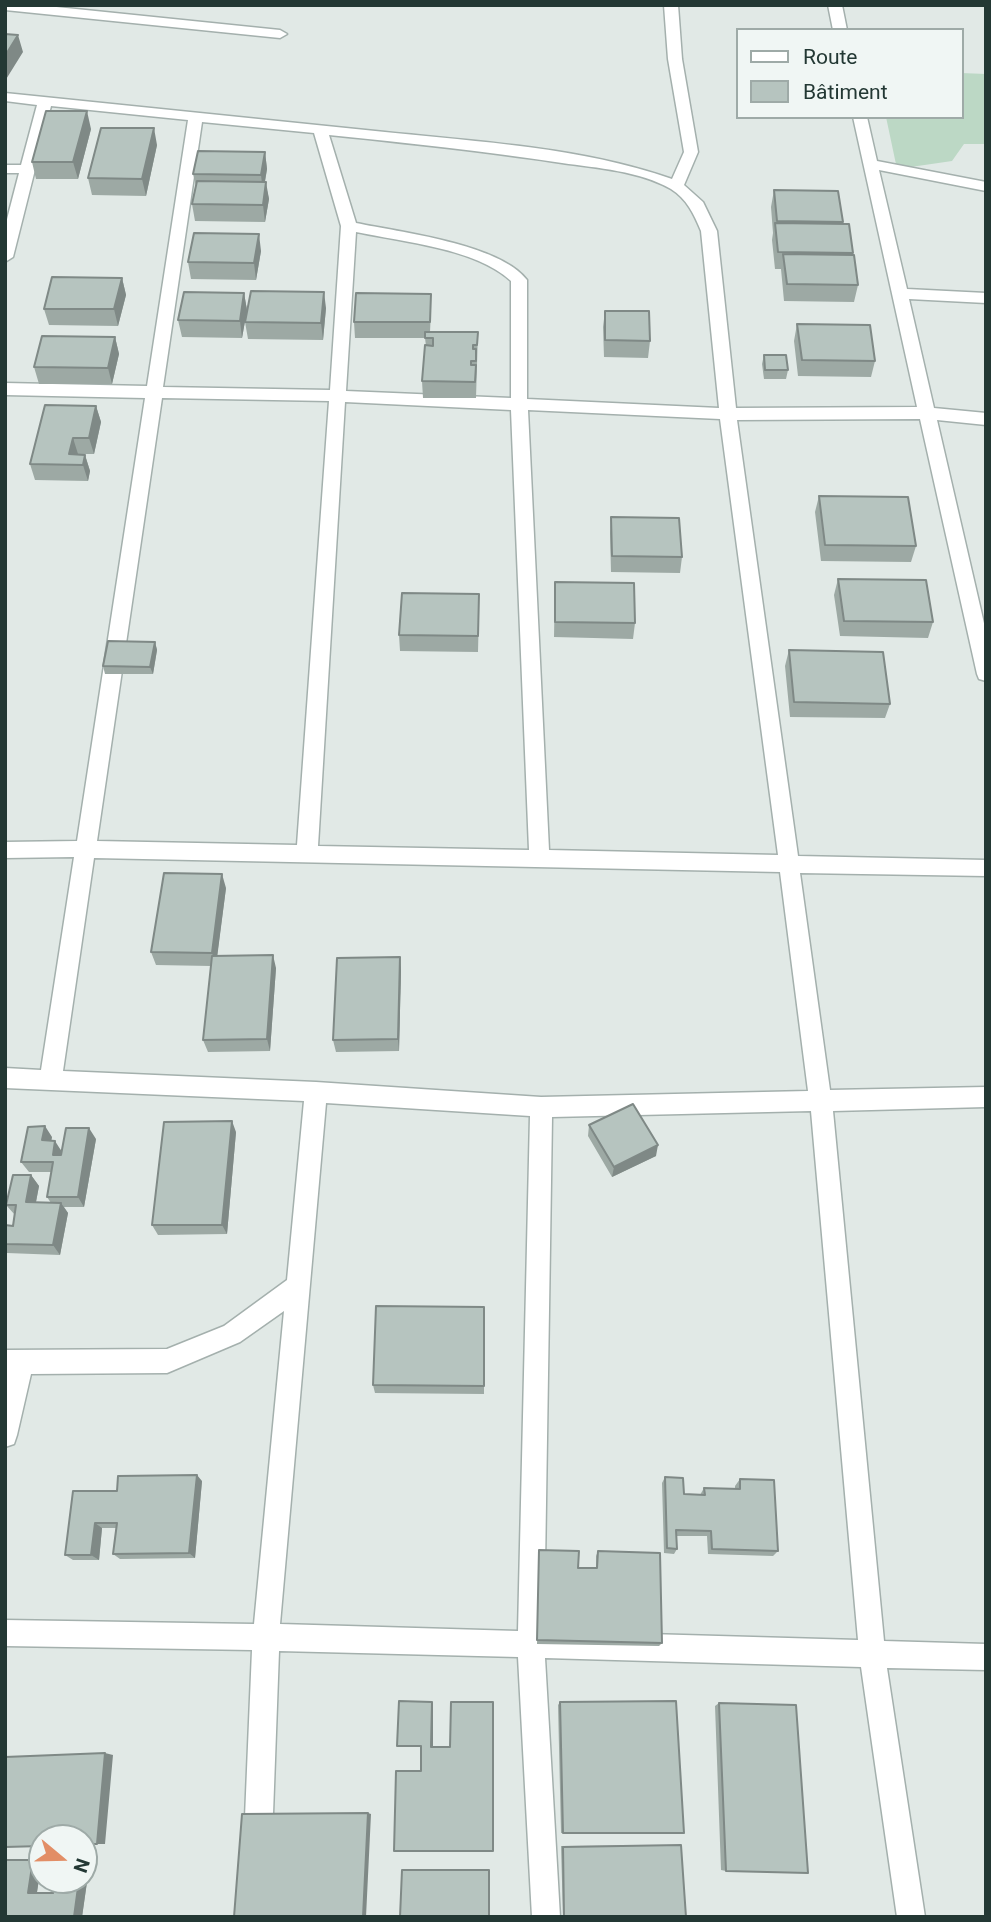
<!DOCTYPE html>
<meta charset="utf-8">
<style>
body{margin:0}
#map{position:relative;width:991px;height:1922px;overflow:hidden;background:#e1e9e6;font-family:Roboto,sans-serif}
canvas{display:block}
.frame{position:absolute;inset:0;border:7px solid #233834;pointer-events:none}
.legend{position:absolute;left:736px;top:28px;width:228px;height:91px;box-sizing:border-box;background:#f0f6f4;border:2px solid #9eaaa7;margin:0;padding:9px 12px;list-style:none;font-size:21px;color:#233834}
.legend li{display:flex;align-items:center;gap:14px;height:35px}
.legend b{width:35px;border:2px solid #9eaaa7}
.north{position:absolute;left:28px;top:1824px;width:70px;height:70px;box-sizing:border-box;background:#f0f6f4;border:2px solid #9eaaa7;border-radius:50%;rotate:109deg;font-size:19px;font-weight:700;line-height:28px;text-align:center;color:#233834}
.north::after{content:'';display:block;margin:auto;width:24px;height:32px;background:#e28e66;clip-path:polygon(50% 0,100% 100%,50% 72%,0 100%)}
</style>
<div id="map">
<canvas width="991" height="1922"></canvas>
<div class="frame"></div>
<ul class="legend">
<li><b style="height:9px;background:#fff"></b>Route</li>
<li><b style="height:19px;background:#b6c4bf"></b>Bâtiment</li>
</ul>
<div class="north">N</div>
</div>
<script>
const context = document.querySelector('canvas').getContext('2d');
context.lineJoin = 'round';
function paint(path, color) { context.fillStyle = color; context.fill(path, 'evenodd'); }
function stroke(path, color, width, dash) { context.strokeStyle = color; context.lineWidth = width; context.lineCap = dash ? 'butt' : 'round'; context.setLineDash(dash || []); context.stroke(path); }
paint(new Path2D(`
 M961,73l25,1v70h-22l-12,17 -55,8 -11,-52h75z`), '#bcd8c5');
const minor = new Path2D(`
 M5,5h32l243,25 7,4 -7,4 -275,-28z
 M664,5h14l4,54 16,93 -14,33 19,17 14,29 19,177 181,-1 -64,-290h14l10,44 109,21v9l-107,-21 28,119 79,4v10l-77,-4 25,109 52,5v12l-49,-5 49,212v49l-7,-2 -2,-5 -57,-255 -183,1 61,436 188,4v16l-186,-3 30,217 156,-3v20l-153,4 51,530 102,3v26l-99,-2 38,249h-28l-36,-250 -316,-9 15,259h-28l-14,-260 -239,-6 -7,190 -4,10 -10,4 -10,-4 -4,-10 8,-191 -247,-4v-26l249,4 30,-313 -44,31 -73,31 -136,1 -14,61 -3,9 -9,3v-97l162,-1 57,-23 63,-46 17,-179 -299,-13v-20l36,2 33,-213 -69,1v-16l72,-1 68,-443 -140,-3v-12l142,3 41,-266 -137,-14 -38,151 -8,5v-35l14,-54h-14v-8h16l16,-60 -32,-4v-8c127,13 253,26 380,39 95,10 196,15 287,47l12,-27 -16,-93zM202,122l112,11 27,93 -11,164 -167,-3zM329,135c78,8 155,16 233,28 35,5 78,8 109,26 16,10 23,25 30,42l18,177 -192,-9v-119c-27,-36 -128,-48 -171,-57zM356,232c47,10 119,16 155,49v117l-165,-7zM162,398l167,3 -32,444 -200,-4zM345,402l166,8 18,440 -211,-4zM528,410l192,9 58,436 -229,-5zM94,858l686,14 28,219 -267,6 -225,-15 -253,-11zM326,1103l204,13 -12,515 -238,-7zM811,1111l47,529 -314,-9 8,-514z
 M828,5h14l5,25h-14z`);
stroke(minor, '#a4b0ad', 3);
paint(minor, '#fff');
paint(new Path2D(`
 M91,129l-13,50h-42l-4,-17z
 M157,145l-11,51 -54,-1 -4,-17z
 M265,152l2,17 -2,13 4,17 -4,23 -70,-1 -3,-17 4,-18 -3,-12z
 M774,190l69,32v2l10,29 -1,2 6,30 -4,17 -70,-1 -3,-32h-6l-3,-29 1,-7 -2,-26z
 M261,251l-5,29 -65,-1 -3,-17z
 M122,278l4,17 -8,31 -69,-1 -5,-16z
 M244,293l3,17 -5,28 -60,-1 -4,-17z
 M326,308l-3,32 -75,-1 -3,-17z
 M431,310l-1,22h48l-2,66h-53l-1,-17 4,-35 -1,-8h-70l-1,-16z
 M605,311l45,30 -2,17 -44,-1 -1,-30z
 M797,324l78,37 -4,16 -73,-1 -4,-35z
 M115,337l4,17 -7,30h-73l-5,-17z
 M764,355l24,15 -2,9h-22l-2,-15z
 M96,406l5,16 -7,32h-16l7,1 5,16 -2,10 -53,-1 -5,-16z
 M819,496l97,50 -5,16 -90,-1 -6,-49z
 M611,517l71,40 -2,16 -69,-1 -1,-39z
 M838,579l95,43 -5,16 -88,-2 -6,-41z
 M555,582l80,41 -2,16 -79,-2z
 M479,609l-1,43 -78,-1 -1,-16z
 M155,642l2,8 -4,24h-48l-2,-8z
 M789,650l101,54 -5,14 -95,-1 -5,-51z
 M226,888l-9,68 59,12 -6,83 -62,1 -5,-12 8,-74 -55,-1 -5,-13z
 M400,957l1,13 -2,81 -63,1 -3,-12z
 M589,1125l67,31 -44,21 -24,-41z
 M236,1132l-9,102 -69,1 -6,-10z
 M52,1137l-1,4 11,10 34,-12 -12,68h-20l4,6 -8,42 -53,-2 -2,-2v-26l8,1 2,-11 -9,-10 25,-30 8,11 -3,16 15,1 -4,-6 4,-25h-22l-8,-10z
 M484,1307v87l-109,-1 -2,-8z
 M665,1477l19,17 16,1 4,-7 31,1v-3l5,-7 38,72 -5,5 -65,-2 -1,-18h-30v13l-3,5 -10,-1 -2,-70z
 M202,1481l-7,77 -75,1 -7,-5 3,-26h-14l-3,32h-26l-8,-5 52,-64z
 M539,1550l39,18h18v-12l2,-5 64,92 -3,3 -122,-2z
 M560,1702l124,131h-123l-3,-128z
 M719,1703l7,168 -5,-1 -6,-164z
 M433,1704v43l60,104 -72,-80v-24h-22l-2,-1z
 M678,1845l8,72h-123l-2,-71z
 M5,1859l37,1 -5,32h16l31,-12v-19h6l-8,56h-77z
 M404,1869h85v48l-87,-47z`), '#9da9a4');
paint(new Path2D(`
 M18,35l5,17 -18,29v-25z
 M87,111l4,18 -13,50 -5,-17z
 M154,128l3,17 -11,51 -4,-17z
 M265,152l2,17 -4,23 -2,-17z
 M266,182l3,17 -4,23 -2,-17z
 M259,234l2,17 -5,29 -2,-17z
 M122,278l4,17 -8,31 -4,-17z
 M324,292l2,16 -3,32 -2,-17z
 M244,293l3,17 -5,28 -2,-17z
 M115,337l4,17 -7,30 -4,-16z
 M96,406l5,16 -7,32 -5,-16z
 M73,438l5,16h-9z
 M85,455l5,16 -2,10 -5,-16z
 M155,642l2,8 -4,24 -3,-7z
 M222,874l4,14 -10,78 -4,-13z
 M273,955l3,13 -6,83 -3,-12z
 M400,957l1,13 -2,81 -1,-12z
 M232,1121l4,11 -9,102 -5,-9z
 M45,1126l7,11 -3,14 -7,-11z
 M89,1128l7,11 -12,68 -6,-10z
 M55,1141l7,11 -3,14 -6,-11z
 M658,1145l-2,11 -44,21 2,-10z
 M31,1175l8,11 -5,26 -8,-10z
 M61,1203l7,10 -8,42 -7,-10z
 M197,1475l5,6 -7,77 -6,-5z
 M95,1523l7,5 -3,32 -8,-5z
 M432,1702l1,2v45l-2,-2z
 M105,1753l8,2 -8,89h-8z
 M368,1813l3,1 -5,103h-3z
 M33,1860h9l-5,32 -9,1z
 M90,1861l-8,56h-8l5,-37h5v-18z`), '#7f8986');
const building = new Path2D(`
 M5,34l13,1 -13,21z
 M46,111h41l-14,51h-41z
 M101,128h53l-12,51 -54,-1z
 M198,151l67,1 -4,23 -68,-1z
 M197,181l69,1 -3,23 -71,-1z
 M774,190l64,1 5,31 -66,-1z
 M775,223l74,1 4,29 -75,-1z
 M194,233l65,1 -5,29 -66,-1z
 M783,254l71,1 4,30 -71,-1z
 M52,277l70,1 -8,31h-70z
 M251,291l73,1 -3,31 -76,-1z
 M184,292l60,1 -4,28 -62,-1z
 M356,293l75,1 -1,28h-76z
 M605,311h44l1,30 -45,-1z
 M797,324l73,1 5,36 -73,-1z
 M425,332h53l-1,13h-4v4h3v12h-5v4h5l-1,17 -53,-1 3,-36 8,1v-8h-8z
 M42,336l73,1 -7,31 -74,-1z
 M764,355h22l2,15h-23z
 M45,405l51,1 -7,32h-16l-4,16 16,1 -2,10 -53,-1z
 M819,496l89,1 8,49 -91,-1z
 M611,517l68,1 3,39 -70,-1z
 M838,579l88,1 7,42 -89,-1z
 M555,582l79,1 1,40 -80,-1z
 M402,593l77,1 -1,42 -79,-1z
 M108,641l47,1 -5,25 -47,-1z
 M789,650l94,2 7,52 -96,-2z
 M164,873l58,1 -10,79 -61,-1z
 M273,955l-6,84 -64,1 9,-84z
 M400,957l-2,82 -65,1 4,-82z
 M633,1104l25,41 -44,22 -25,-42z
 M232,1121l-10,104h-70l12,-103z
 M45,1126l-3,14 13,1 -2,14h8l5,-27h23l-11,69h-31l6,-35h-32l7,-35z
 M13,1175h18l-5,27 35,1 -8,42 -48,-1v-19l8,1 3,-21h-10z
 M376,1306l108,1v79l-111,-1z
 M197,1475l-8,78 -76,1 4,-31h-22l-4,32h-26l8,-64h44l1,-15z
 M665,1477l18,1 1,16 21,1 -1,-7 36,1v-10l34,1 4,71 -66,-2 -1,-18 -35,-1 1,19 -10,-1z
 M539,1550l40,1 -1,17h19l1,-17 62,2 2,90 -125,-3z
 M399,1701l33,1 -1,45h19l1,-45h42v149h-99l2,-80h25v-25h-24z
 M676,1701l8,132h-121l-3,-131z
 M719,1703l77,2 12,168 -82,-2z
 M105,1753l-8,91h-13v-6h-42v8l-37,1v-90z
 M368,1813l-5,104h-129l8,-103z
 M681,1845l5,72h-122l-1,-70z
 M5,1860h28l-5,33h25l2,-13h24l-5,37h-69z
 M402,1870h87v47h-89z`);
paint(building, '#b6c4bf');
stroke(building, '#7f8986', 2);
</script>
